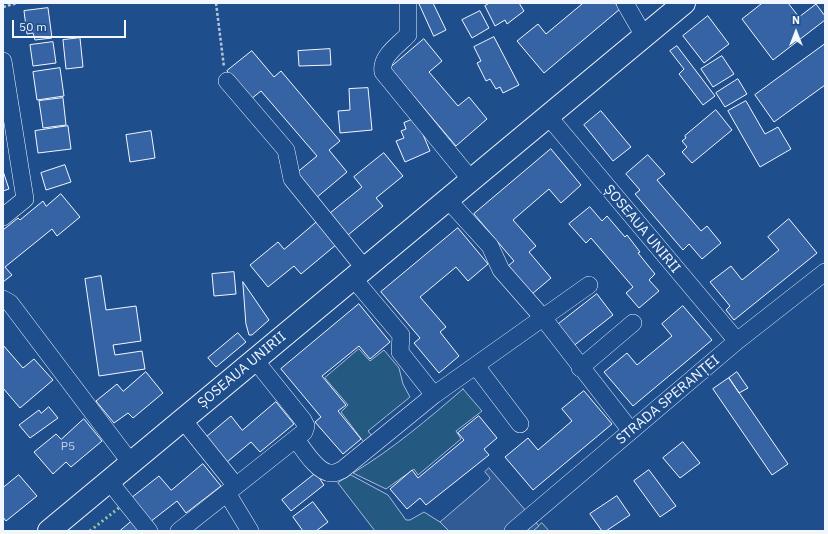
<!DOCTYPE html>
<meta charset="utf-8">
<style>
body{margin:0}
#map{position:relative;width:828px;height:534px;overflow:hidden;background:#1f4e8c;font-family:"IBM Plex Sans",sans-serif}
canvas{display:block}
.frame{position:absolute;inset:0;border:4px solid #f2f6ff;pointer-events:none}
.north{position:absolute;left:776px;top:12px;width:40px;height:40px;-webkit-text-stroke:3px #1f4e8c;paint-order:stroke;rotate:0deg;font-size:11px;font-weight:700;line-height:16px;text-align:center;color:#f2f6ff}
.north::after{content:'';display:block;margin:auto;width:14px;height:18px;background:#f2f6ff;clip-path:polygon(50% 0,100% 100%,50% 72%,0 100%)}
.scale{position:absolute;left:12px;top:20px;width:114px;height:18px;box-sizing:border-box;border:2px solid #f2f6ff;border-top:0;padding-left:5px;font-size:12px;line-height:14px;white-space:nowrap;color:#f2f6ff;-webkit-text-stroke:3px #1f4e8c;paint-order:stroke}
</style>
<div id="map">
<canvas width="828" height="534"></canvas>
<div class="frame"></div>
<div class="north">N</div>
<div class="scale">50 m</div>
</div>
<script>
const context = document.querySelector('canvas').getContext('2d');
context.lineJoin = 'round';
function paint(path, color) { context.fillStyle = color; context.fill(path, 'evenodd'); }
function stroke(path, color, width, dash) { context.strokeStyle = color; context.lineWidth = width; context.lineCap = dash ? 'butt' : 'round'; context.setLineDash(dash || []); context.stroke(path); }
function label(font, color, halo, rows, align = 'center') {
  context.font = font + ' "IBM Plex Sans",sans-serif'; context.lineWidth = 3; context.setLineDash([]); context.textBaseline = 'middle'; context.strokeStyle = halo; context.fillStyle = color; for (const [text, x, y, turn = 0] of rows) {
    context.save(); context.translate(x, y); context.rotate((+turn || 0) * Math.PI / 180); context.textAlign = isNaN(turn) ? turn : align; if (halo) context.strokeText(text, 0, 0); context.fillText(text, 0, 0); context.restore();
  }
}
const green = new Path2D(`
 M359,349l11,12 14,-11 15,18 4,16 7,13 -42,34 7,9 -9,5 -25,-33 7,-7 -23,-27z
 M463,389l19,22 -26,20 5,8 -43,36 -4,-6 -28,20 -33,-16c40,-24 75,-54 110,-84z
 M351,475l37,20 18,25h4l14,-8 16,10 9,9h-74l-37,-48z
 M542,523l7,8h-16z`);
paint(green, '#245a82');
stroke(green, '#a8bbd7', 1);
const parking = new Path2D(`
 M489,468l50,58 -6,5h-84l-9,-9 49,-42 1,-2 -5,-6z`);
paint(parking, '#305b95');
stroke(parking, '#a8bbd7', 1);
const building = new Path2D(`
 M419,3h14l13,27 -12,6z
 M490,3h29l5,8 -17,13 -2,-4 -10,6 -10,-20z
 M581,3h34l5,6 -76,64 -27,-32 21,-17 8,10 36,-30z
 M759,3h29l11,14 17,-13 9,12v4l-52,40 -31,-41 19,-15z
 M48,8l4,30 -17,2 -2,-7 -6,1 -3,-23z
 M480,11l9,17 -17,10 -10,-18z
 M708,16l21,28 -25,19 -21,-27z
 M494,37l25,48 -16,8 -3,-6 -4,2 -6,-10 -4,2 -9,-18 4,-2 -7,-14z
 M80,38l3,29 -17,2 -3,-29z
 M424,39l18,22 -13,11 29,34 11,-9 18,22 -31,27 -66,-78z
 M53,42l3,21 -23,3 -3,-21z
 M825,44v41l-51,37 -19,-27z
 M677,46l38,50 -12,9 -24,-31 5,-5 -14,-18z
 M330,49l1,16 -32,1 -1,-15z
 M252,51l22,26 7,-6 59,70 -11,9 18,22 -31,26 -21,-24 22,-18 -56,-65 -10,8 -24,-28z
 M722,56l12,18 -21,13 -12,-18z
 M60,68l4,28 -27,4 -4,-28z
 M738,79l9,15 -22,13 -9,-14z
 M368,88l4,42 -32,3 -2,-22 12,-1 -1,-21z
 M63,98l3,27 -23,3 -4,-27z
 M746,101l19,33 13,-7 13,22 -31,18 -32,-56z
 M716,110l16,20 -40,33 -10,-11 5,-5 -5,-6 4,-3 -1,-2z
 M601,111l30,36 -18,14 -29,-36z
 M416,118l14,33 -25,11 -9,-21 8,-3 -3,-7 5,-2 -2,-6z
 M68,126l3,23 -33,4 -3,-22z
 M151,131l4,27 -25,4 -4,-27z
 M551,149l30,36 -20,18 -12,-14 -36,31 23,26 -7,6 22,26 -19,16 -24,-28 6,-5 -40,-47z
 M384,153l19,23 -27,22 7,8 -35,29 -18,-22 32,-26 -8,-10z
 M648,155l17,19 -8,6 44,51 6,-5 14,17 -19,16 -13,-15 -6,6 -48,-56 5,-4 -14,-16z
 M65,165l6,17 -25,8 -5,-17z
 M3,171l6,18 -6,2z
 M61,194l19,23 -23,19 -5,-7 -47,38 7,8 -9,7v-52l15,-12 2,2 23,-19 3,5z
 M590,207l12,14 5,-5 18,21 2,-2 13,17 -2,1 17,21 -6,6 10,11 -20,17 -13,-15 7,-6 -42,-49 -5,5 -17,-19z
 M789,219l28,34 -83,67 -8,-10 4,-4 -20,-24 21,-16 11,14 37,-30 -11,-13z
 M318,221l19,23 -36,30 -7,-8 -26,21 -18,-22 28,-23 6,7z
 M458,228l30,36 -20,17 -12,-14 -36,30 26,30 -6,5 19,24 -20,17 -25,-30 6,-5 -39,-46z
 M234,272l2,22 -22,2 -2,-22z
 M101,276l5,34 30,-4 5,35 -28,4 2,10 27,-4 3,18 -46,7 -14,-97z
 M243,282l26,38 -17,15h-3l-3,-11z
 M597,294l16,21 -41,32 -16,-21z
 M359,304l31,38 -20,17 -11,-13 -37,30 24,29 -8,6 23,28 -18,15 -28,-32 6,-5 -40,-48z
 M683,306l29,34 -79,66 -29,-34 23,-19 10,12 35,-29 -10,-12z
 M238,333l8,9 -30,25 -8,-9z
 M3,345l20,23 11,-9 19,21 -33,28 -17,-20z
 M146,372l17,21 -30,25 -5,-5 -14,10 -18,-22 21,-17 6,7z
 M737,372l11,16 -9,5 -10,-15z
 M729,378l59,86 -16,11 -59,-86z
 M584,391l28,33 -79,66 -28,-33 23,-19 10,12 34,-29 -10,-12z
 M276,402l18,22 -34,28 -9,-10 -24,20 -21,-25 25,-21 11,14z
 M49,407l9,11 -28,20 -11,-13 20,-15 2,3z
 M479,416l18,22 -13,11 5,6 -63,50 -6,-7 -13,11 -17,-20 22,-19 6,8 46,-38 -6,-7z
 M84,419l18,22 -31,26 -5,-5 -13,12 -19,-22 22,-18 5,5z
 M683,442l17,21 -20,15 -17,-20z
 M203,464l18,22 -35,27 -9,-12 -27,21 -19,-24 28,-22 12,14z
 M649,470l27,36 -16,11 -26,-36z
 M316,473l8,12 -33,26 -9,-11z
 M19,475l18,21 -31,25 -3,-4v-29z
 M617,496l13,19 -24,16h-4l-12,-17z
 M313,502l15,20 -12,9h-13l-10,-14z
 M132,521l8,10h-20z`);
paint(building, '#3563a3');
stroke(building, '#f2f6ff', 1);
const minor = new Path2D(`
 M408,3v32c-10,10 -28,22 -25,37l89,109
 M625,3l19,33
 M3,61l22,138 -22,18
 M227,81l59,69 6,29 73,90
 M548,116l189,225
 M448,200l42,46 11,24 43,49 87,112
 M353,278l48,57 -1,17 34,43
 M3,299l7,4 121,160
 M476,366l44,58
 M580,368l53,-45
 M183,420l53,66
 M296,439c7,10 23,36 37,34 3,0 6,-2 9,-3l92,-75 155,-110
 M109,481l40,50
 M227,493l23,38
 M179,531l125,-99 2,-6 -3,-6 -48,-60
 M513,531l224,-190 88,-69`);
const major = new Path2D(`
 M49,531l635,-528`);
stroke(minor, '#f2f6ff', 18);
stroke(major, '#f2f6ff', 24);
stroke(new Path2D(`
 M216,3l8,64
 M3,7l14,-4`), '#b3c4dc', 2.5, [3, 2]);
stroke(minor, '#1f4e8c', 17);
stroke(major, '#1f4e8c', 22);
stroke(new Path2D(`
 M90,531l30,-24 1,1`), '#97c8a6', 3, [2, 3]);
label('12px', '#c3d1e8', null, [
 ["P5",68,447]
]);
label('14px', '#f2f6ff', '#1f4e8c', [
 ["ȘOSEAUA UNIRII",642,229,50],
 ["ȘOSEAUA UNIRII",242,370,-40],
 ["STRADA SPERANȚEI",668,400,-40]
]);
</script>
